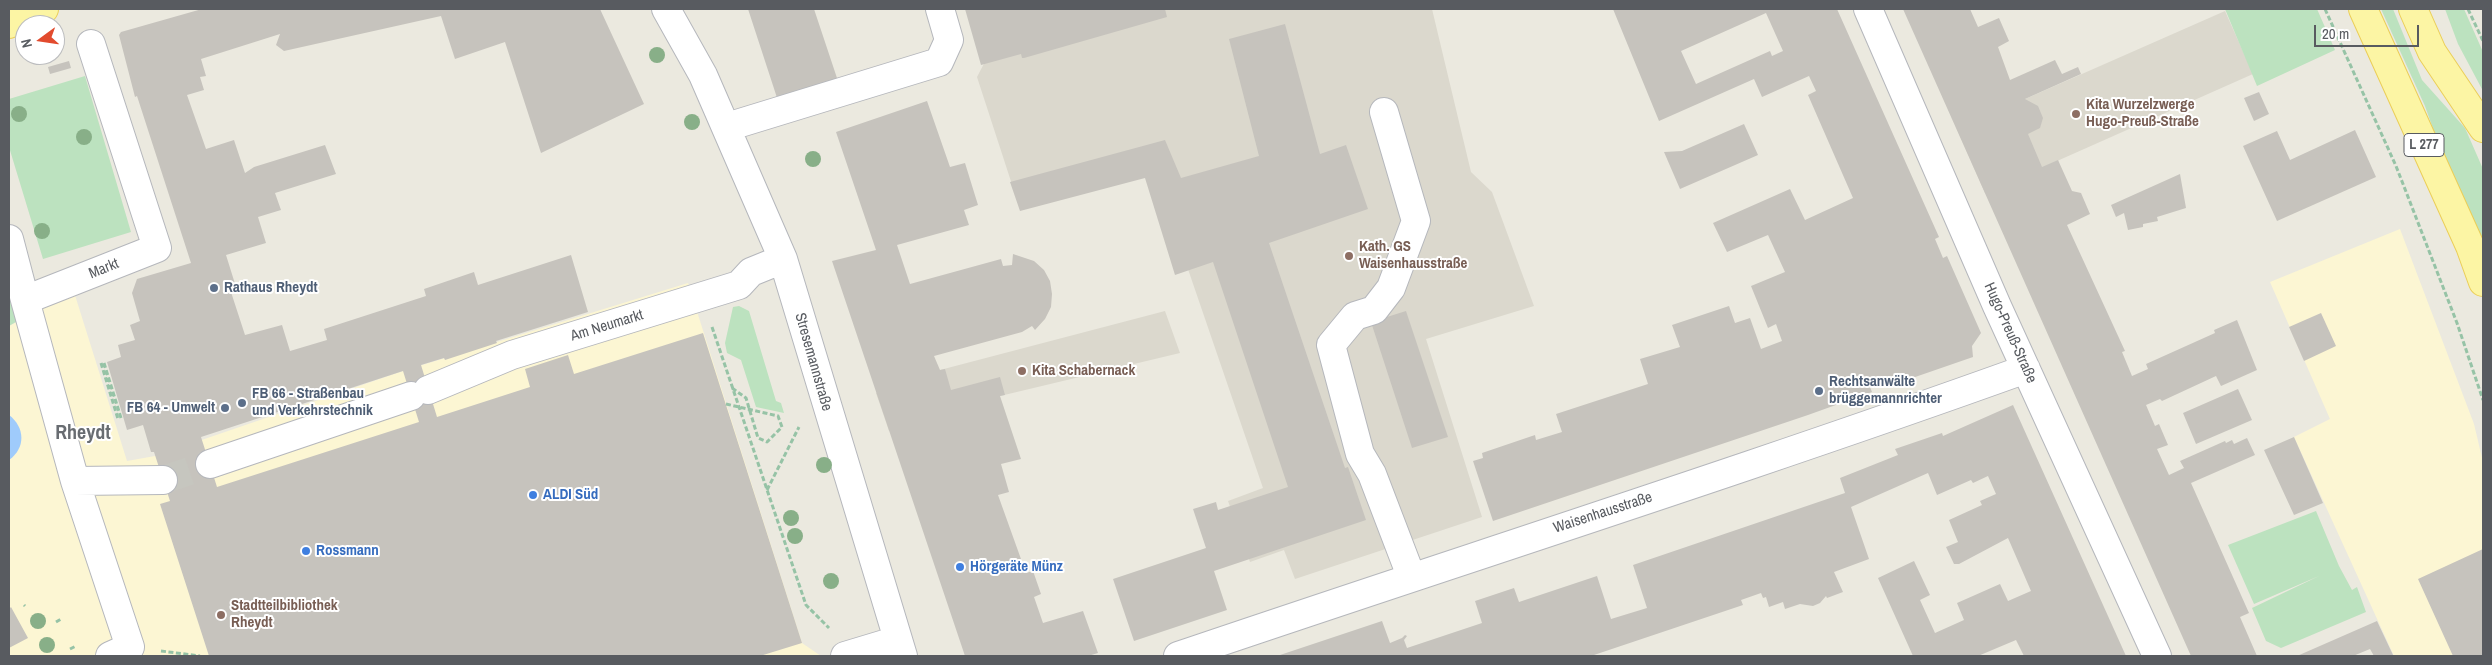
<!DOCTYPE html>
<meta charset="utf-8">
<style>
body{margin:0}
#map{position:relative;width:2492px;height:665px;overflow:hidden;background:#ebe9df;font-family:"Archivo Narrow",sans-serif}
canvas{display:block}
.frame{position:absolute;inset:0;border:10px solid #585b60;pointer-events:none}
.north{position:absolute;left:15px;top:15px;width:50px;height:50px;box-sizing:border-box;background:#fff;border:1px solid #bcbdbf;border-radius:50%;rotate:256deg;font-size:14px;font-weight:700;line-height:20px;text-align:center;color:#585b60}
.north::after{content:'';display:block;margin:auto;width:18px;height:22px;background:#e24b2e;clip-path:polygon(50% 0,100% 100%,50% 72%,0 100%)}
.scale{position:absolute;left:2314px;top:25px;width:105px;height:22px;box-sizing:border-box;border:2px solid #585b60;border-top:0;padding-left:6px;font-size:15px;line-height:18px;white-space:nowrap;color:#585b60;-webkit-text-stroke:4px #fff;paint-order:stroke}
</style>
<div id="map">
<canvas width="2492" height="665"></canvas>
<div class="frame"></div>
<div class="north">N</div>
<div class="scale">20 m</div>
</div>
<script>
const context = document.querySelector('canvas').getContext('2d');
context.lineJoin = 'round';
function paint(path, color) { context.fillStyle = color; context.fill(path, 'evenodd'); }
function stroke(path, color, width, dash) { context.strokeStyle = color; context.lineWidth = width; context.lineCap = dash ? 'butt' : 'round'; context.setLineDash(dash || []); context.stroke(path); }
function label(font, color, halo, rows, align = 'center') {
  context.font = font + ' "Archivo Narrow",sans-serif'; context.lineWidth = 4; context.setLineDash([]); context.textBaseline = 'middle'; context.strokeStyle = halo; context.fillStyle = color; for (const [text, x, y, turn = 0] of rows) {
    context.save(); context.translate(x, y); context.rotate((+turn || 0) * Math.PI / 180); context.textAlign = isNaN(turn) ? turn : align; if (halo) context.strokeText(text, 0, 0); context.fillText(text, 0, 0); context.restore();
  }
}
paint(new Path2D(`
 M2400,229l74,195 9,38v194h-89l-100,-219 36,-18 -60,-137z
 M688,283l114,360 19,13h-812v-330l65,-34 53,169 28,-5 248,-85z`), '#fcf6d3');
paint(new Path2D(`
 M1147,9h285l39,163 21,20 42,114 -108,33 56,178 -187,62 -11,-29 -34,12 -22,-61 35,-13 -110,-321 -134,39 -42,-129 12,-23z
 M2225,11l28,63 -268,119 -28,-64z
 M1165,311l15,42 -180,43 -111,35 -13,-38 64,-23z`), '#dbd8cd');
paint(new Path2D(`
 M2225,9h92l18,41 -78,36z
 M2381,9h12l29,71 43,48 18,41v71l-45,-97 -13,-37z
 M2445,9h19l19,43v39l-25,-47z
 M85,76l46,156 -88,27 -34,-112v-48z
 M9,281l12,38 -12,7z
 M739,306l10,5 27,90 5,2 3,10 -28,-6 -15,-47 -14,-7 -2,-10 8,-36z
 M2316,511l23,55 13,24 5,-3 9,25 -85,36 -15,-7 -14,-33 67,-32 -65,28 -26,-59z`), '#bce2bf');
paint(new Path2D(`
 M9,415c16,12 17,33 0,45z`), '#9fcbfb');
paint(new Path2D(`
 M202,9h398l44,95 -103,49 -36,-111 -50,17 -14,-43 -157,35 -8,-6 4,-11 -79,25 5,17 -6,1 4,13 -17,5 19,54 28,-9 11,33 9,-6 71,-22 11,29 -61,19 6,17 -23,7 8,26 -40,12 10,32 -6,2 15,46 37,-10 8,26 37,-11 -3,-11 102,-33 -2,-7 50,-17 4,13 93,-30 17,57 -92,29 1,2 -52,17 -1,-2 -23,7 16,52 93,-30 -5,-18 43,-14 6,19 129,-41 99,310 -42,13h-551l-49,-152 10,-3 -16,-49h-3l-8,-27 -16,5 -20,-68 14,-5 -3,-12 17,-5 -5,-15 10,-4 -8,-28 5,-14 54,-16 -54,-167 -2,1 -16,-62 2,-3zM403,371l16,51 -202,65 -16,-50z
 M748,9h66l27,81 -60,20z
 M965,9h200l2,8 -143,41h-2l-1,-4 -40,11z
 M1613,9h224l102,228 -4,2 8,19 4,-2 34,77 -9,13 1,11 -81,28 -2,-5 -20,7 2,5 -64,23 -315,106 -20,-60 10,-3 -1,-5 53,-18 1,5 26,-8 -6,-18 92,-30 -8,-25 40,-12 -8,-22 57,-19 6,17 15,-5 11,31 21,-8 -6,-17 -8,4 -17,-42 34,-14 -17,-37 -41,17 -14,-29 77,-34 15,31 48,-22 -45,-103 8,-4 -7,-15 -47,21 -8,-18 -95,42zM1766,13l17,38 -11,5 -2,-5 -74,33 -15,-33z
 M1903,9h67l8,18 21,-9 10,23 -11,6 12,33 45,-20 7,14 16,-7 3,7 -56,25 13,7 5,12 -3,10 -12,6 14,33 16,-7 14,31 9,2 9,21 -23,11 58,126 -3,1 10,24 16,-7 -2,-5 69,-31 -1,-3 23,-10 20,50 -36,16 -5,-10 -54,25 -2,-2 -14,6 9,21 4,-2 9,21 -11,4 12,26 15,-7 -4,-7 45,-20 1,2 6,-3 2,4 13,-6 8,17 -64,28 58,130 -9,4 17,39h-66z
 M1285,24l35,130 26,-9 22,64 -99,34 76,225 3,-1 18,53 -152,51 13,39 -93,31 -21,-62 93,-31 -13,-39 23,-7 2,8 70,-23 -75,-225 -38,13 -30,-97 -125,33 -10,-29 155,-42 16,38 78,-22 -30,-117z
 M69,61l2,7 -21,6 -2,-7z
 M2259,92l10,22 -15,7 -10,-23z
 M927,101l23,66 15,-4 13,42 -14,5 5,15 -72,20 13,39 91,-25 2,7 9,-1 1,-11 21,7 10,9 6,11 2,13 -1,13 -6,12 -10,11 -3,-4 -10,6 -88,24 6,14 5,-1 6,21 49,-13 5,18 -5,1 21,63 -20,5 8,28 -11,3 28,78 7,-2 8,23 -7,3 9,26 40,-12 15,42 -10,3h-123l-133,-395 44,-11 -40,-118z
 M1744,124l14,31 -78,34 -16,-37 18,-1z
 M2355,130l21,47 -99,44 -34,-75 34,-15 13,29z
 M2180,174l6,34 -29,9 1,4 -15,3v3l-15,3 -4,-17 -8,4 -5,-12z
 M1406,311l42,126 -36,11 -41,-126z
 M2321,313l15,33 -32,15 -15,-34z
 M2238,389l14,31 -56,24 -13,-31z
 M2013,405l113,251h-102l-8,-16 -38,16h-65l-35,-78 36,-17 16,34 -10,5 15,33 29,-13 -7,-17 43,-19 8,17 23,-10 -23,-53 -49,26h-5l-8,-17 12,-5 -9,-22 33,-15 -2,-4 16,-7 -8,-18 -15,7 -2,-3 -34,15 -9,-22 -77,34 18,52 -35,13 9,20 -16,6 -1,-2 -6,7 -7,3 -13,-2 -15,5 -2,-7 -14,5 -3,-10 -3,1 -2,-5 -20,7 2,5 -152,51h-314l105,-35 8,22 12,-5 3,-3 2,1 -3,4 3,8 75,-25 -7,-22 39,-13 5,14 78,-26 14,43 36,-11 -14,-43 212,-72 -5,-15 58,-23 -3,-6 47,-16 1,3z
 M2294,437l29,66 -29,12 -30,-65z
 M2483,549v107h-30l-35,-77z
 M11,607l17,31 -19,10v-39z
 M2377,621l16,34 -19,1 -4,-7 -17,7h-56z`), '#c6c3bd');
stroke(new Path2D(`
 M163,480l47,-16`), '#c6c6bf', 28, [28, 14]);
const minor = new Path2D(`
 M666,9l37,66 80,184 120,397
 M1868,9l129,297 160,350
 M91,44l66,204 -132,52 50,181 55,166 -20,9
 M1384,112l32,109 -25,67 -17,22 -19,6 -24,29 29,109 12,20 39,102
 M727,127l212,-65 10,-22 -9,-31
 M9,239l16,61
 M428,390l84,-35 227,-70 12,-13 32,-13
 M210,464l201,-68
 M75,481l88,-1
 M845,656l53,-16
 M1178,656c283,-96 567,-186 848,-287`);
const major = new Path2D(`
 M2363,9l107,237 13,36
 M2413,9l19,43 51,76
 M9,24l35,-15`);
stroke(minor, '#b5b7bc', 30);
stroke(major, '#ebce58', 30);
stroke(new Path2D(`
 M2325,9l71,157 61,157 26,77
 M2468,9l15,32
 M712,327l94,278 23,23
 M101,363l17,56
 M104,363l17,55
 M726,404l52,12 4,11 -15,15 -9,-4 -12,-40 -14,-10
 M767,490l32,-63
 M24,605l1,1
 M56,622l5,-3
 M70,649l6,-3
 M161,651l39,5`), '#96c3a6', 3, [5, 2.5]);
stroke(minor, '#fff', 28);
stroke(major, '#fcf5a4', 28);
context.fillStyle = '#88af88';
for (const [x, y] of [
 [657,55],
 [19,114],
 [692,122],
 [84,137],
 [813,159],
 [42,231],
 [824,465],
 [791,518],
 [795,536],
 [831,581],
 [38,621],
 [47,645]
]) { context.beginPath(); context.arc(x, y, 8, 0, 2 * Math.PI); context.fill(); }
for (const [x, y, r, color] of [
 [2076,114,5,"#8d6e63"],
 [1349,256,5,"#8d6e63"],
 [214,288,5,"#5c6f8a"],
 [1022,371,5,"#8d6e63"],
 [1819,391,5,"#5c6f8a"],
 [242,403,5,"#5c6f8a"],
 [225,408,5,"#5c6f8a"],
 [533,495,5,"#3f7fe0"],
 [306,551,5,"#3f7fe0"],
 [960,567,5,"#3f7fe0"],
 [221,615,5,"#8d6e63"]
]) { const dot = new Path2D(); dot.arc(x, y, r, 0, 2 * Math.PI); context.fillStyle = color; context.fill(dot); stroke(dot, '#fff', 2); }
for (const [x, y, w] of [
 [2424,145,40]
]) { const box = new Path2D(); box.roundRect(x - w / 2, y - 11.5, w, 23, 4); context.fillStyle = '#fff'; context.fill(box); stroke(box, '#585b60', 1); }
label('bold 14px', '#585b60', null, [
 ["L 277",2424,145]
]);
label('bold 15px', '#785e54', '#fff', [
 ["Kita Wurzelzwerge",2086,105],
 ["Hugo-Preuß-Straße",2086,122],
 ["Kath. GS",1359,247],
 ["Waisenhausstraße",1359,264],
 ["Kita Schabernack",1032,371],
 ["Stadtteilbibliothek",231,606],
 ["Rheydt",231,623]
], 'left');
label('15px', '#585b60', '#fff', [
 ["Markt",104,269,-22],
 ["Am Neumarkt",607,326,-17],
 ["Hugo-Preuß-Straße",2010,333,66],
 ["Stresemannstraße",813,362,74],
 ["Waisenhausstraße",1603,513,-18]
]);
label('bold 15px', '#4e5e75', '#fff', [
 ["Rathaus Rheydt",224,288],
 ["Rechtsanwälte",1829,382],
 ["brüggemannrichter",1829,399],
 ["FB 66 - Straßenbau",252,394],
 ["und Verkehrstechnik",252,411],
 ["FB 64 - Umwelt",215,408,"right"]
], 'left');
label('bold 15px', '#366cbe', '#fff', [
 ["ALDI Süd",543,495],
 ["Rossmann",316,551],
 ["Hörgeräte Münz",970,567]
], 'left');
label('bold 20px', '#696d72', '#fff', [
 ["Rheydt",83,434]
]);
</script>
